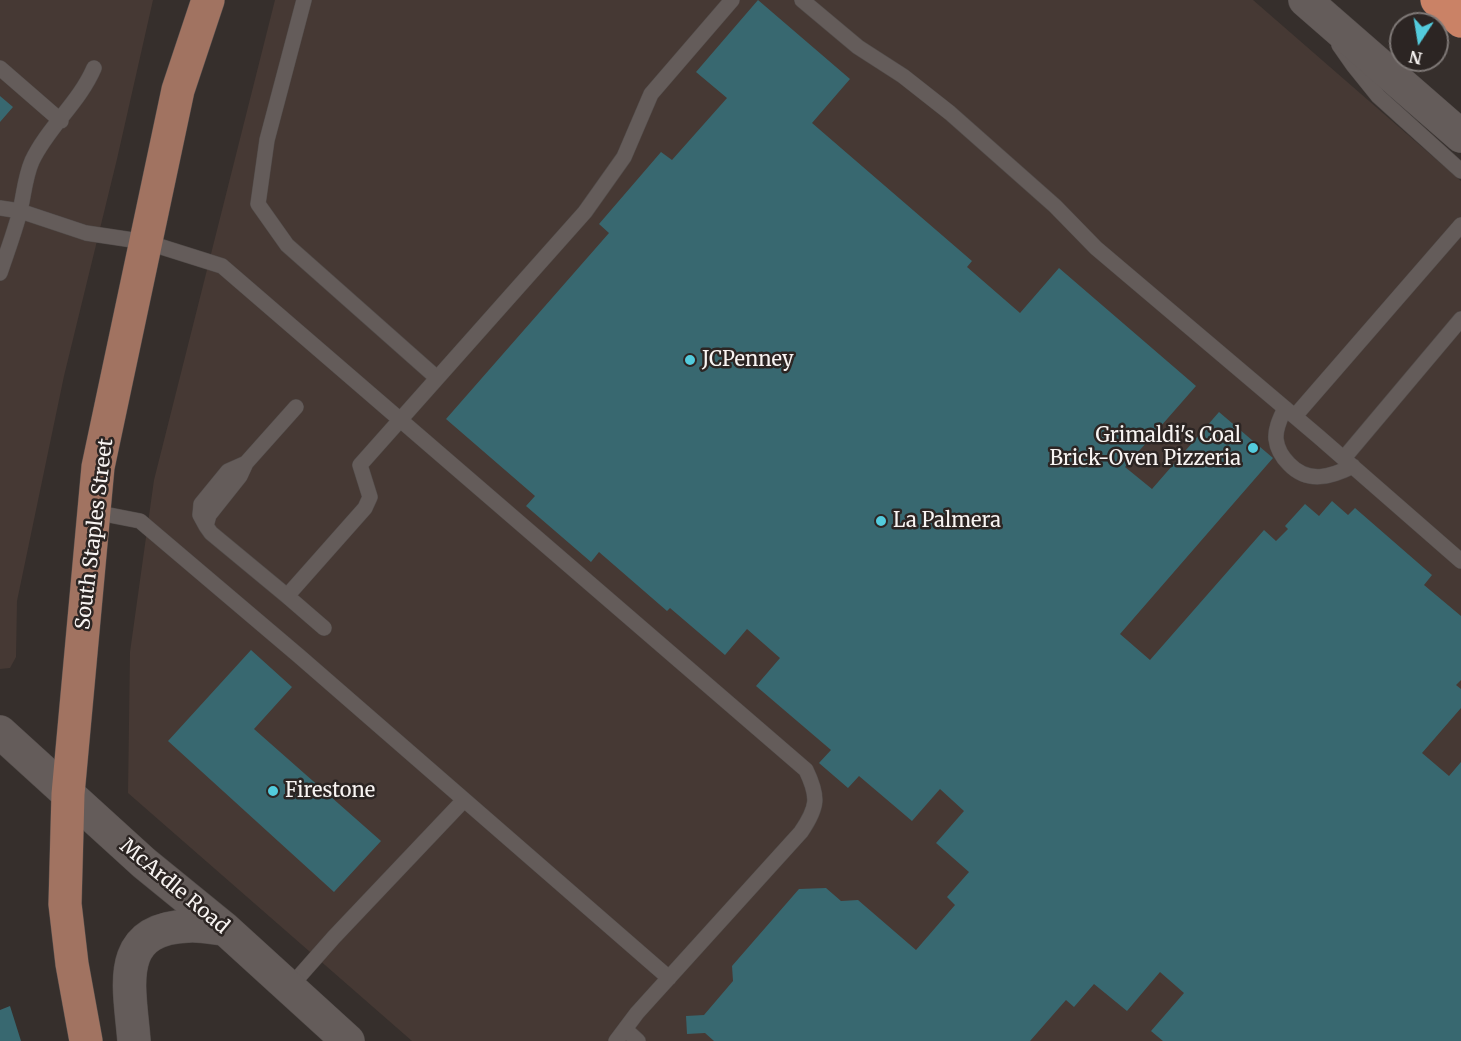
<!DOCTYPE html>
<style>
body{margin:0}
#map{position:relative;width:1461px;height:1041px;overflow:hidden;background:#362f2c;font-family:Merriweather,serif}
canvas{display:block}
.north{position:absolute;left:1389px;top:12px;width:60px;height:60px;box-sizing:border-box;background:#2c2523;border:2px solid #7e7876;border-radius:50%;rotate:192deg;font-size:16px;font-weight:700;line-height:24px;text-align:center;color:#f8f4f2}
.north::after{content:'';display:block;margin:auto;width:21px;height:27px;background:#53cbdc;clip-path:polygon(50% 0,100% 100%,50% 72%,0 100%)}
</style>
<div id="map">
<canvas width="1461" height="1041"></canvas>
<div class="north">N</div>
</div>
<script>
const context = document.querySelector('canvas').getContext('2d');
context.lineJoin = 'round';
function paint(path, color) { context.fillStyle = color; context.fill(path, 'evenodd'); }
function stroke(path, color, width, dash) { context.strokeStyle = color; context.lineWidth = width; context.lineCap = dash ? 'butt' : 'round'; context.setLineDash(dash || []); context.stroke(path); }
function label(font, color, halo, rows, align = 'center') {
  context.font = font + ' Merriweather,serif'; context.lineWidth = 5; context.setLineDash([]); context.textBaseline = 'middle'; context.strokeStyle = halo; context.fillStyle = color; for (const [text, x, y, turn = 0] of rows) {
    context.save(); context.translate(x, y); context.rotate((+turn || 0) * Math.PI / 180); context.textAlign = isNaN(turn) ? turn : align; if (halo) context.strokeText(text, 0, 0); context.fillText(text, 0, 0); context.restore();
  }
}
paint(new Path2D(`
 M0,0h153l-36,159 -53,217 -47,225 -1,56 -6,11 -10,1z
 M275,0h978l208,181v860h-1049l-284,-248 2,-141 24,-172z`), '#463934');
paint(new Path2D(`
 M758,0l92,79 -38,44 160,138 -5,6 53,46 39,-45 137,118 -71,81 27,22 67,-77 54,46 -153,176 30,26 114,-130 12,11 12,-12 -3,-3 20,-22 14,12 13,-15 16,14 7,-7 77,67 -8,10 37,31v64l-5,5 5,4v19l-39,45 27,23 12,-14v279h-298l-12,-10 33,-38 -24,-21 -33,39 -33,-27 -20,23 -8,-7 -36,41h-316l-9,-8 -18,1 -1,-18 18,-1 29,-34 -1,-15 67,-77 27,-1 15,13 17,-1 58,50 39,-45 -8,-8 22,-25 -33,-29 28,-32 -24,-22 -28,32 -53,-45 -11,12 -29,-25 12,-13 -75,-64 24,-28 -33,-29 -22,26 -55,-47 -3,3 -68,-59 -8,10 -65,-56 9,-10 -89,-77 163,-186 -10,-9 62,-72 11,8 55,-62 -31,-26z
 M0,96l13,11 -13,15z
 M251,650l41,37 -38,42 127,112 -47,51 -166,-151z
 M10,1006l11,35h-21v-31z`), '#386870');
const lane = new Path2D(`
 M304,0l-37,140 -9,64 29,41 150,133
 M802,0l56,47 45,29 47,37 105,93 41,42 223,189 142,124
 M1339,45l14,20 25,31 83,75
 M0,68l61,53
 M0,208l20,3 66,22 60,9 76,24 584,504c13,27 12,37 -5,62l-164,181 -21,28
 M0,273c7,-21 15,-42 20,-62 4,-17 5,-34 12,-50 16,-34 47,-58 62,-93
 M1285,408c-4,9 -10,20 -9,31 1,9 6,18 13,25 19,20 42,13 64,2
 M1295,416l166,-191
 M1344,458l117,-139
 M94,512l46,9 159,135 370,322
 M206,526l-6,-11 1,-11 27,-33 18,-8
 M287,596l-76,-63 -5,-7 3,-11 31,-39 6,-13 50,-56
 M324,628l-37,-32 78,-88 5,-11 -10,-32 225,-253 39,-55 27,-63 81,-94
 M289,988l45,-51 130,-137
 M626,1030l12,11`);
const secondary = new Path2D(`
 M1305,0l156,136
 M0,732l144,131 81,66 123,112
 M134,1041c-4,-53 -21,-112 54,-115 12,-1 25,2 37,3`);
const primary = new Path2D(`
 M86,1041l-14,-77 -7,-60 3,-110 30,-327 80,-377 30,-90`);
const highway = new Path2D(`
 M1437,0l24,21`);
stroke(lane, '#524c4a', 16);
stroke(secondary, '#524c4a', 34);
stroke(primary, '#524c4a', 34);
stroke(highway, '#524c4a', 34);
stroke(lane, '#645c5a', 15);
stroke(secondary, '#645c5a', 33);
stroke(primary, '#a17361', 33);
stroke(highway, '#ca8266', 33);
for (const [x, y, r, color] of [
 [690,360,6,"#53cbdc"],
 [1253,448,6,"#53cbdc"],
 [881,521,6,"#53cbdc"],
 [273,791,6,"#53cbdc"]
]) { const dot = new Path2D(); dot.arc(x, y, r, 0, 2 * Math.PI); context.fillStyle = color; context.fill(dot); stroke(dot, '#2c2523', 2); }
label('20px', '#f8f4f2', '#2c2523', [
 ["JCPenney",702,360],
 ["Grimaldi's Coal",1241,436,"right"],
 ["Brick-Oven Pizzeria",1241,459,"right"],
 ["La Palmera",893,521],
 ["Firestone",285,791]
], 'left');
label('20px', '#f8f4f2', '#2c2523', [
 ["South Staples Street",95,534,-83],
 ["McArdle Road",174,887,40]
]);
</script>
